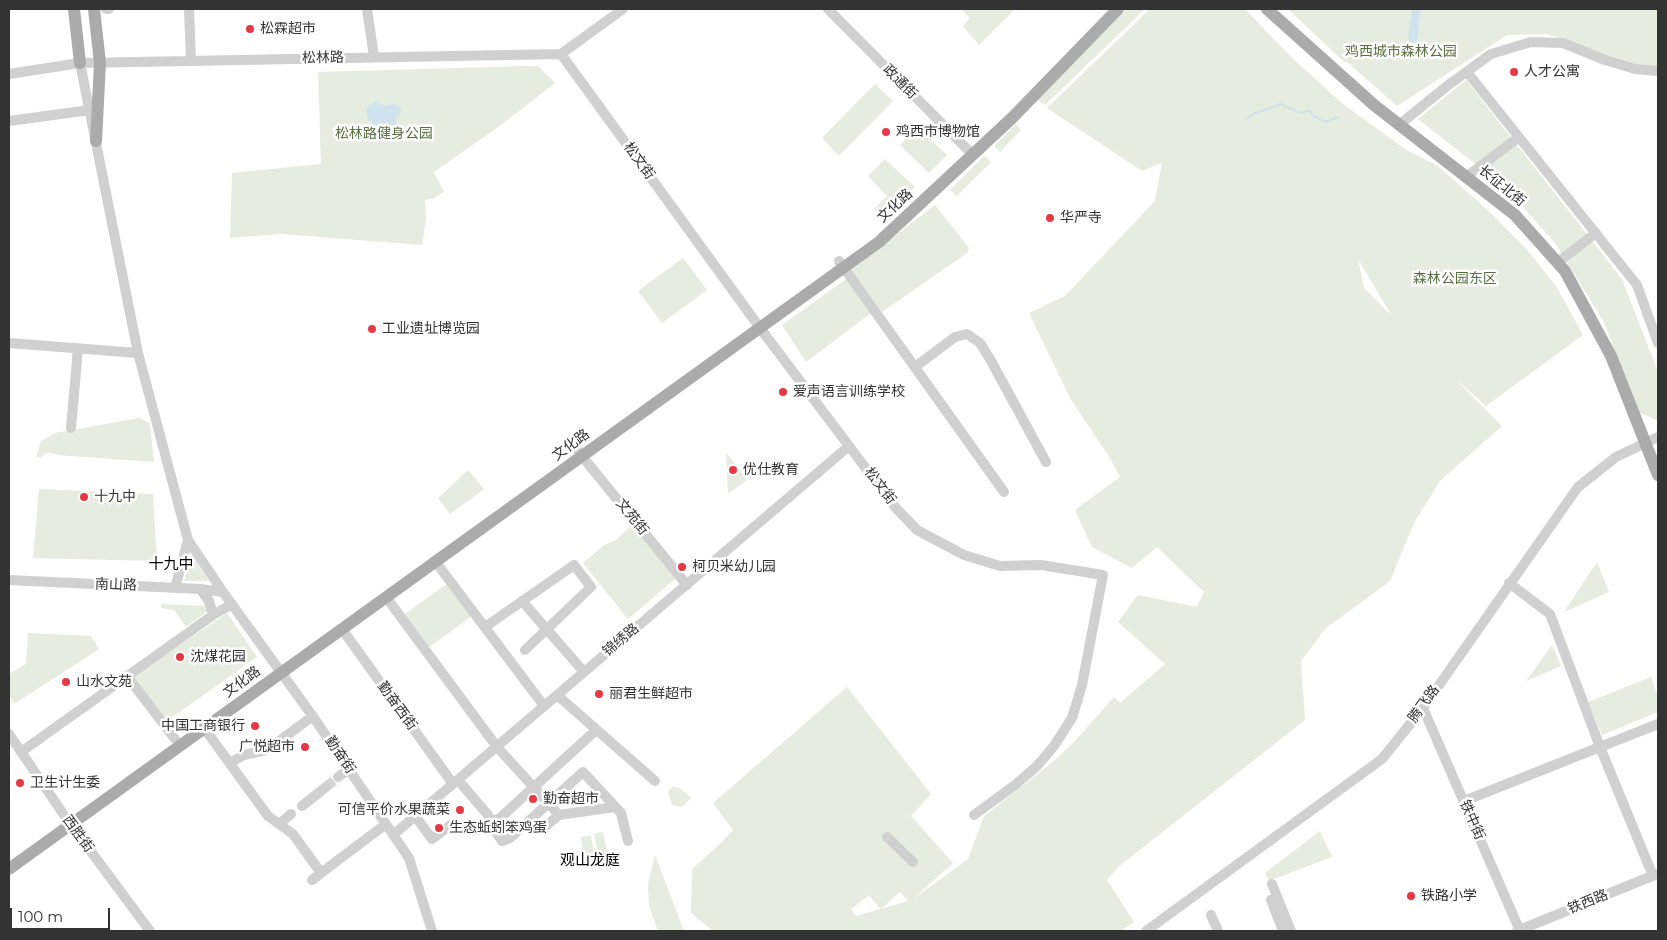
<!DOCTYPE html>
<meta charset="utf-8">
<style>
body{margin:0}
#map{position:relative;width:1667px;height:940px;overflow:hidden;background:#fff;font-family:Montserrat,sans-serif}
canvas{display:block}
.frame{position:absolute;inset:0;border:10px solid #333;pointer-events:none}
.scale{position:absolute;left:10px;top:908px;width:100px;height:22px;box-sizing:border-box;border:2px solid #333;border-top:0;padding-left:6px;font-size:15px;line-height:18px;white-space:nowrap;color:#333;-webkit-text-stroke:4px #fff;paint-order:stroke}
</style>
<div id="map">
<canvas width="1667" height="940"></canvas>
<div class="frame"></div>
<div class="scale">100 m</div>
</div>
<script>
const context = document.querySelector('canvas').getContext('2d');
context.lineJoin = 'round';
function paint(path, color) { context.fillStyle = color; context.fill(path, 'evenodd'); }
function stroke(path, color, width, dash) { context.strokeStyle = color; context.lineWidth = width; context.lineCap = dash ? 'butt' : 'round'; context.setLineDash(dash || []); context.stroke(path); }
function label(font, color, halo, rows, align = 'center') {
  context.font = font + ' Montserrat,"Noto Sans SC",sans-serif'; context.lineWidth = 5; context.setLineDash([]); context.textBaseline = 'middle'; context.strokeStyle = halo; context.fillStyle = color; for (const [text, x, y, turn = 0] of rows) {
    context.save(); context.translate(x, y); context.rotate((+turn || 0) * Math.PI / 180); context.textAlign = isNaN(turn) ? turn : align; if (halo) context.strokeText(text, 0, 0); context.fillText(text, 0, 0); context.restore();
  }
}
paint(new Path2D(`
 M961,9h54l-36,36 -16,-19 7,-8z
 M1127,9h18l-100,96 -8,-5z
 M1150,9h95l46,48 52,47 62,45 33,17 54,48 36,37 28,35 27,49 -97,71 -33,-29 49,49 -62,55 -26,42 -24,58 -65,48 -24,32 4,59 -187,147 -11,13 27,42 -13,9h-408l-22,-18 1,-44 28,-25 13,-14 -20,-27 134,-116 84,107 -20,22 42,47 -41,37 56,-41 16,-43 70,-55 20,-19 40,-45 6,6 45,-39 -47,-42 20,-27 59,12 7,-15 -47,-45 -25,21 -40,-21 -17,-37 45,-33 -10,-19 -39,-58 -42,-87 36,-17 90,-95 7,-38 -20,8 -95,-63zM1358,259l32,54v1l-26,-26zM900,892l8,9 -27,8zM869,895l11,14 -24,7 -5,-7z
 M1288,9h370v59l-21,-1 -35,-9 -33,-17 -23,-7 -39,1 -110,71 -50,-44 -2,1z
 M526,66h12l17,17 -54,42 -67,47 10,20 -10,6 -9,2 1,19 -4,26 -141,-11 -51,4 2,-65 89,-9 -3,-92z
 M1466,80l156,199 36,93v47l-2,1 -18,-8 -34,-90 -49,-79 -49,-55 -88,-69z
 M875,84l18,17 -54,55 -17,-18z
 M1016,124l5,6 -21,22 -6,-6z
 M917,127l30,28 -18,18 -29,-28z
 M984,156l7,6 -34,34 -7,-6z
 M885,159l30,28 -34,30 -7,-8 13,-13 -19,-20z
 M935,205l34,43 -2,5 -85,59 -31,-42z
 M683,258l24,32 -45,33 -24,-32z
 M846,279l25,34 -65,49 -24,-37z
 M139,418l11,5 4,39 -97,-7 -4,-2h-8l-5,5 -4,-1 5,-16 14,-8z
 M726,452l21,28 -19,14z
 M468,470l16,19 -34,25 -12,-16z
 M39,489l114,5 4,67 -124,-3z
 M632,525l44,53 -48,41 -45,-56 21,-18 12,-5z
 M192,556l17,25h-25z
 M1597,562l12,30 -45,20z
 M448,583l24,33 -43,31 -24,-33z
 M161,604l44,2 3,5 -22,16 -12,-17 -13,-2z
 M227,613l30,44 -90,64 -34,-44z
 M28,633l63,3 8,13 -85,55 -5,-9v-21l17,-10z
 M1552,645l9,21 -35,15z
 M1651,677l7,20v15l-56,23 -14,-33z
 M673,786l9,4 9,8 -9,9 -10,-2 -4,-13z
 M1320,831l12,26 -63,24 5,19 -8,-17 3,-1 -4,-9z
 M603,832l4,20 -9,2 -4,-20z
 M591,835l3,18 -11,2 -2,-18z
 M655,855l29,76h-26l-9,-25 -1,-22z`), '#e6ecdf');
paint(new Path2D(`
 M1412,9h8l-2,26 -1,6 -7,1 -2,-3z
 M375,102l12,4 6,-2 8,3 -1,7 -4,3 1,9 -5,4 -7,-5 -7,4 -8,-1 2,-6 -4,-1 -2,-14z`), '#cfe2ee');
stroke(new Path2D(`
 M1247,119l6,-5 28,-10 19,9 10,-2 3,5 13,6 12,-5`), '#cfe2ee', 2);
stroke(new Path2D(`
 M326,787l12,-10`), '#d6d6d6', 10, [10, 5]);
stroke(new Path2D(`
 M106,9h3
 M189,9l2,52
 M367,9l7,48
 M828,9l144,145
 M561,54l199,274 135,179 22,23 47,25 36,11 41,-1 62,10 -21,110 -10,33 -18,28 -17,20 -22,19 -41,30
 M80,63l58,290 50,187 35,52 91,126 95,140 23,73
 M1467,72l170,213 21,58
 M9,74l71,-11 481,-9 62,-45
 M9,121l81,-11
 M1399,125l48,-39 44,-32 40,-12 32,1 42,17 30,9 23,2
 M1466,177l53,-40
 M839,261l165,231
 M1558,262l38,-29
 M9,343l129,10
 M915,367l40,-30 12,-3 13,9 10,16 56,103
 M71,428l7,-79
 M577,450l110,135
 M435,561l109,145
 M9,580l191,9 23,3
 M1509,583l41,31 50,133 53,129
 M175,588l13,-48
 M200,589l9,12 4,14
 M386,597l111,150 62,68 -18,15
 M522,601l62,71
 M485,627l89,-62 17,22 -66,63
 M342,629l111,155
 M127,676l48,63
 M557,695l98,86
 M1423,708l97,223
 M204,728l64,88 25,18 28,39 65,-49
 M9,734l57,84 84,113
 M21,752l192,-137 19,-11
 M230,763l14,-8 23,-5 46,-34
 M338,777l11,-8
 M458,780l30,35 3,10 11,16 8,-3 73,-66 38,41 7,28
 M1464,801l194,-77
 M302,806l24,-19
 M559,815l56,-8
 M415,816l17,23 20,-15
 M489,821l10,-2 97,-89
 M279,824l12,-10
 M393,835l456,-389
 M887,837l26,25
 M312,880l9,-7
 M1272,884l19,47
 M1271,900l12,31
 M1211,915l7,16
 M1146,931l236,-172 41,-51 155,-221 38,-30 42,-20
 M1517,931l140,-57`), '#d0d0d0', 10);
stroke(new Path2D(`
 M74,9l6,54
 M94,9l6,54 -4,78
 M1267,9l107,96 141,110 50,56 46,85 47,119
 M9,869l870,-627 133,-124 106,-109`), '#ababab', 12);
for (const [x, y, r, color] of [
 [250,29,5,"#e63946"],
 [1514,72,5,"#e63946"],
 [886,132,5,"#e63946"],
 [1050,218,5,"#e63946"],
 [372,329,5,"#e63946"],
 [783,392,5,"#e63946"],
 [733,470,5,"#e63946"],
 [84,497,5,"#e63946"],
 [682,567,5,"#e63946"],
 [180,657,5,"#e63946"],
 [66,682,5,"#e63946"],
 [599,694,5,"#e63946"],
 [255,726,5,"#e63946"],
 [305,747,5,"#e63946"],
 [20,783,5,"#e63946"],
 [533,799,5,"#e63946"],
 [460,810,5,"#e63946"],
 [439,828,5,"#e63946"],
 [1411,896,5,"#e63946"]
]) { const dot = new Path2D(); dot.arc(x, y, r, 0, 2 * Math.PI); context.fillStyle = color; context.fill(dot); stroke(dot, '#fff', 2); }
label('14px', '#333', '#fff', [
 ["松霖超市",260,29],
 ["人才公寓",1524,72],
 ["鸡西市博物馆",896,132],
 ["华严寺",1060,218],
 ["工业遗址博览园",382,329],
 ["爱声语言训练学校",793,392],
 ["优仕教育",743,470],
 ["十九中",94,497],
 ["柯贝米幼儿园",692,567],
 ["沈煤花园",190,657],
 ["山水文苑",76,682],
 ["丽君生鲜超市",609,694],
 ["中国工商银行",245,726,"right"],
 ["广悦超市",295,747,"right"],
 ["卫生计生委",30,783],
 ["勤奋超市",543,799],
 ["可信平价水果蔬菜",450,810,"right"],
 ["生态蚯蚓笨鸡蛋",449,828],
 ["铁路小学",1421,896]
], 'left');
label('14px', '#56703f', '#fff', [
 ["鸡西城市森林公园",1401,52],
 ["松林路健身公园",384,134],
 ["森林公园东区",1455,279]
]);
label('14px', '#333', '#fff', [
 ["松林路",323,58,-1],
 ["政通街",900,82,45],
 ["松文街",639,161,54],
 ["长征北街",1502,186,39],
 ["文化路",895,206,-43],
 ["文化路",571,445,-36],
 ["松文街",880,486,53],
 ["文苑街",632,517,51],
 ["南山路",116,585,2],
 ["锦绣路",621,640,-40],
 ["文化路",242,682,-36],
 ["腾飞路",1424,704,-54],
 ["勤奋西街",397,706,54],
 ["勤奋街",340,755,56],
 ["铁中街",1472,820,66],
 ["西胜街",78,834,54],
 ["铁西路",1588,902,-22]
]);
label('15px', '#000', '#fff', [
 ["十九中",171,565],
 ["观山龙庭",590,861]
]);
</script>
